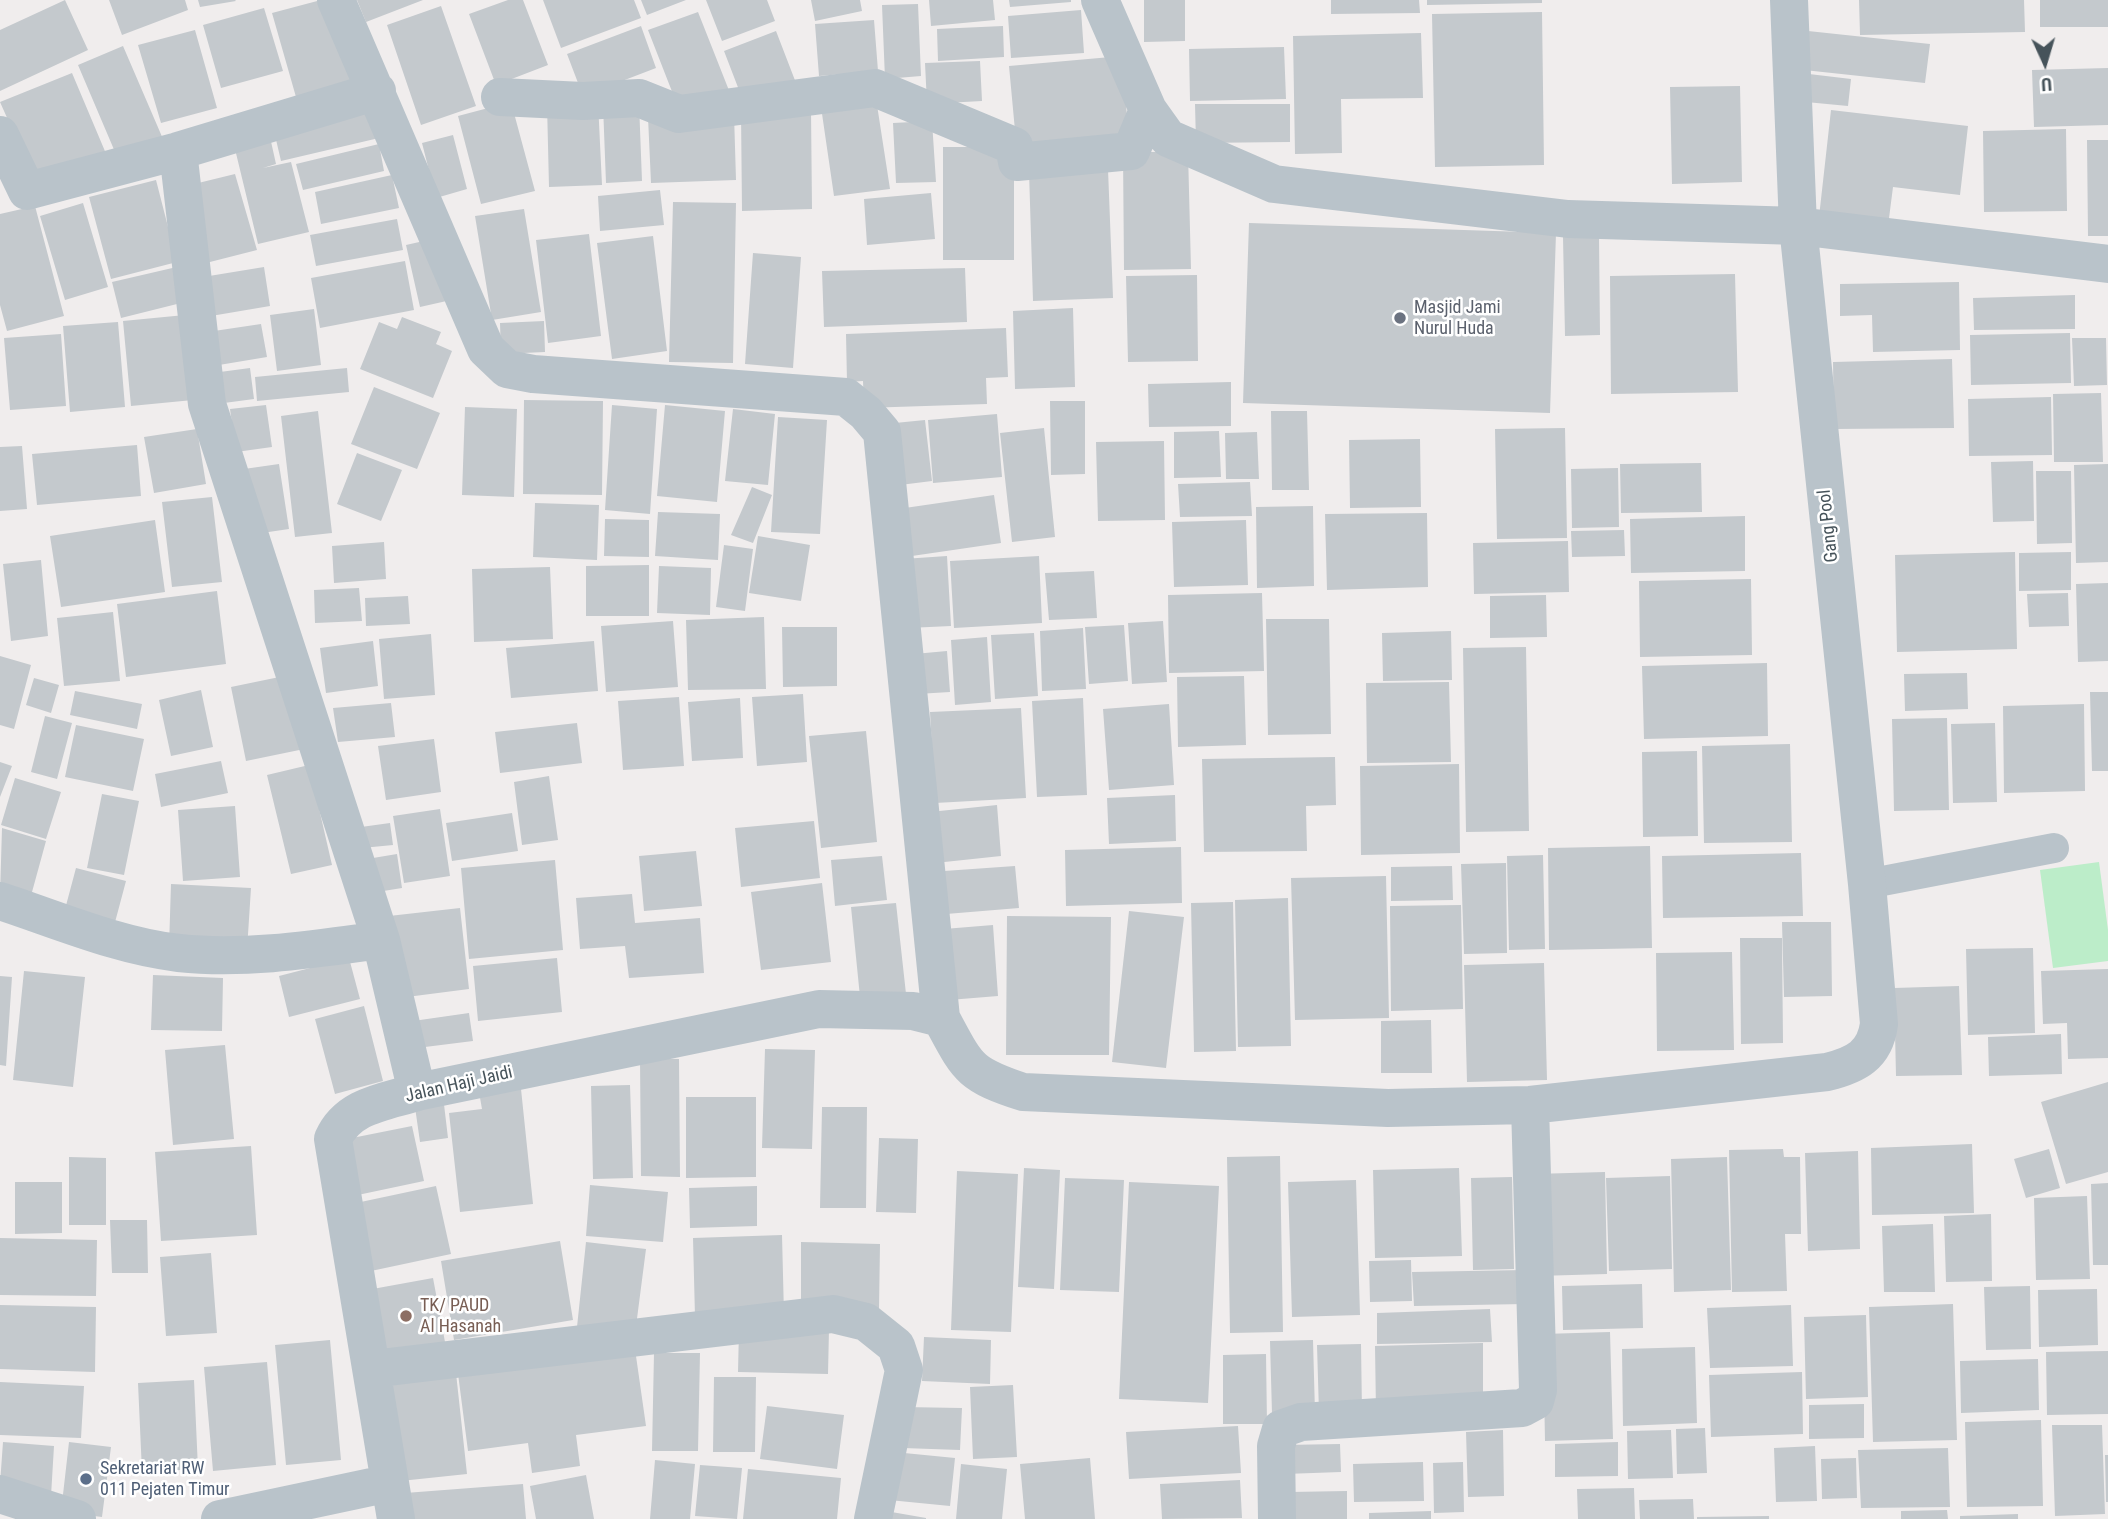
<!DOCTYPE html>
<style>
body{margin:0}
#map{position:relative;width:2108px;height:1519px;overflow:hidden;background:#f0eded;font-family:"Roboto Condensed",sans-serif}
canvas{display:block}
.north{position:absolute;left:2010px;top:28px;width:70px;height:70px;-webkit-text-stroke:5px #fff;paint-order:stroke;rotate:176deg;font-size:19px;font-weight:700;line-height:28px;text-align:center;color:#46535a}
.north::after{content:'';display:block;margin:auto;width:24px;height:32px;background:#46535a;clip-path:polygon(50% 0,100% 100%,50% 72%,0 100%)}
</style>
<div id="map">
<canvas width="2108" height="1519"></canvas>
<div class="north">U</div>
</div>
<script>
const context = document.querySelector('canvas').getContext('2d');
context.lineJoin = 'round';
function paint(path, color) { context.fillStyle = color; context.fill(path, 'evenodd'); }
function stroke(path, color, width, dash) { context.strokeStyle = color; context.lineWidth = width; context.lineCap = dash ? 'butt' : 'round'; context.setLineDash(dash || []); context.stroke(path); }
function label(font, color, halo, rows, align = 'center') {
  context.font = font + ' "Roboto Condensed",sans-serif'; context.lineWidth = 5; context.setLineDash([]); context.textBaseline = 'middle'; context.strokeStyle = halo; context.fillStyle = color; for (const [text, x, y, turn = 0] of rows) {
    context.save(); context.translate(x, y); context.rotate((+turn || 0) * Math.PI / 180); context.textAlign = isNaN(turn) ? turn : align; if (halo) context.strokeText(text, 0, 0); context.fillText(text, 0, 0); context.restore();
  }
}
paint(new Path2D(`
 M2099,862l9,68v31l-55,7 -13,-98z`), '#bcedc9');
paint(new Path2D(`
 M65,0l23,50 -88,41v-61z
 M109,0h76l3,10 -66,25z
 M198,0h37l1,1 -36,6z
 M321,0l37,94 -58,17 -28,-98z
 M357,0h66l-57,22z
 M508,0h15l25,65 -52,20 -27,-71z
 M543,0h91l7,18 -80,30z
 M641,0h45l-39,15z
 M706,0h61l8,21 -53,20z
 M811,0h49l2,11 -47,10z
 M929,0h64l2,20 -64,6z
 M1009,0h62v2l-61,5z
 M1144,0h41v41l-41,1z
 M1331,0h88l1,13 -89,1z
 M1427,0h115v3l-115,2z
 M1859,0h165l1,32 -165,3z
 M2040,0h68v27h-68z
 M918,4l3,72 -36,3 -3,-74z
 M441,6l35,100 -55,19 -34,-100z
 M264,8l19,63 -62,17 -18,-63z
 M1081,10l3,43 -73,5 -3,-42z
 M698,12l32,81 -50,19 -32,-82z
 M1542,12l2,153 -109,2 -3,-153z
 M874,20l4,51 -59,5 -4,-52z
 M641,26l15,42 -73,28 -16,-42z
 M1003,26l1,31 -66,4 -1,-32z
 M195,30l22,78 -56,15 -23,-78z
 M776,31l20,52 -52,20 -20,-52z
 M1808,31l122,13 -5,39 -121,-13z
 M1421,33l2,65 -82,1 1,54 -47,1 -2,-118z
 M123,46l40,93 -45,20 -40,-94z
 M1284,47l2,52 -96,2 -1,-52z
 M1122,56l7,85 -112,11 -8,-86z
 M980,61l2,40 -55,3 -2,-41z
 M2108,68v57l-74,2 -2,-57z
 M72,73l35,83 -70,29 -37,-83z
 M1809,74l42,5 -3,27 -42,-4z
 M1740,86l2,96 -70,2 -2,-97z
 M875,92l15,97 -56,7 -14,-96z
 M511,102l24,89 -54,13 -23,-88z
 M598,102l4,83 -53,2 -2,-83z
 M639,103l3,78 -36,2 -3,-78z
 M1195,104h95v38l-94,1z
 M372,108l7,30 -98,23 -7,-30z
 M811,110l1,99 -70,2 -1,-99z
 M1831,110l137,16 -8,69 -67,-8 -5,39 -69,-9z
 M734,114l2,66 -85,3 -3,-66z
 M932,121l4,61 -40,1 -3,-60z
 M2066,129l1,82 -83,1 -1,-81z
 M453,135l14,54 -31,9 -14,-55z
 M270,137l6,27 -13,4 28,-6 18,70 -51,12 -24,-99z
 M2087,140h21v96h-20z
 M379,144l5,27 -81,19 -7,-26z
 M943,147h71v113h-71z
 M1123,152h65l3,117 -67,1z
 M1108,169l5,129 -80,3 -4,-130z
 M235,174l22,76 -51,13 -20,-77z
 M392,175l7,33 -78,16 -6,-32z
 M156,180l21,82 -66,17 -22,-82z
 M660,190l4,35 -64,6 -2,-35z
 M931,193l4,46 -68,6 -3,-46z
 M673,202l63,1 -3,160 -64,-1z
 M83,203l25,84 -43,13 -25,-84z
 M35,206l29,110 -57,15 -7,-26v-91z
 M524,209l17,103 -49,8 -17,-104z
 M397,219l6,31 -87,16 -6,-31z
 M1249,223l307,10 -6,180 -307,-10z
 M589,234l12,102 -53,7 -12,-103z
 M653,236l14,115 -55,8 -15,-116z
 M1599,236l1,99 -35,1 -2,-99z
 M437,238l14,62 -31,7 -14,-62z
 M753,253l48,4 -8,111 -48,-4z
 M405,261l9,49 -94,18 -9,-50z
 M181,266l8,35 -68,17 -9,-36z
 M264,267l6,39 -59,10 -8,-39z
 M965,268l2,54 -143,5 -2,-56z
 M1735,274l3,118 -127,2 -1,-118z
 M1197,275l1,86 -70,1 -2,-86z
 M1959,282l1,68 -87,2 -1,-37 -32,1v-32z
 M2075,295v34l-101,1 -1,-32z
 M1073,308l2,79 -60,2 -2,-78z
 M314,309l7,56 -44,6 -7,-56z
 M185,315l8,85 -62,6 -8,-85z
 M402,317l39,15 -5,12 16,7 -19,47 -73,-29 19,-47 18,7z
 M544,321l1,31 -44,2 -1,-31z
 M118,322l7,85 -55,5 -7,-86z
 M261,324l6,33 -48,8 -5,-34z
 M1006,328l2,49 -22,1 1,26 -123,4 -1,-27 -16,1 -1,-48z
 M2070,333l1,50 -100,2 -1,-50z
 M61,334l5,72 -56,4 -6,-72z
 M2072,338h34l1,47 -33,1z
 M1952,359l2,69 -120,1 -1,-67z
 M250,368l4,31 -45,6 -4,-31z
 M347,368l2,24 -92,9 -2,-24z
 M1231,382v44l-82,1 -1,-43z
 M374,387l66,26 -23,56 -66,-25z
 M2101,393l2,69h-49l-1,-68z
 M2051,397l1,58 -83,1 -1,-57z
 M524,400l79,1 -1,94 -79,-1z
 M1050,401h35v73l-34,1z
 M266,405l6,42 -36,5 -6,-43z
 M612,405l45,4 -7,105 -45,-4z
 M665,405l60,6 -8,91 -60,-6z
 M465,407l52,2 -3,88 -52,-2z
 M733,409l42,5 -7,71 -43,-4z
 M318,411l14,122 -37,4 -14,-121z
 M1271,411h36l2,79h-37z
 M997,414l5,63 -69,6 -5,-63z
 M778,417l49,3 -7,114 -49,-2z
 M925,420l7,61 -40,5 -7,-62z
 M1044,428l11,109 -43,5 -12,-109z
 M1565,428l2,110 -70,1 -2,-110z
 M197,429l9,55 -52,9 -10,-56z
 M1219,431l2,46 -47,1v-46z
 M1257,432l2,47h-33l-1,-46z
 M1420,439l1,68 -71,1 -1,-68z
 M1164,441l1,79 -67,1 -2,-79z
 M137,445l4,51 -104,9 -5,-51z
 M22,446l5,63 -27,2v-64z
 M357,453l45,17 -21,51 -44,-17z
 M2033,461l1,60 -41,1 -2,-60z
 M1701,463l1,49 -81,1 -1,-49z
 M279,464l10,65 -34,5 -11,-65z
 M2108,464v98l-32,1 -2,-98z
 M1618,468l1,59 -47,1 -1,-59z
 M2036,471h35l1,72 -35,1z
 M1250,482l2,34 -72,1 -2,-33z
 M752,487l20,8 -19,48 -22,-8z
 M994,495l7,48 -96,14 -7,-48z
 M212,497l10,85 -50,5 -10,-85z
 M535,503l64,2 -2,55 -64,-3z
 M1313,506l1,80 -57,2 -1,-81z
 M658,512l62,2 -2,46 -63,-4z
 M1427,513l1,74 -101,3 -2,-76z
 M1745,516v55l-114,2 -1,-54z
 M605,519l44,1v37l-45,-1z
 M155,520l10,72 -104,15 -11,-71z
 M1246,520l2,65 -74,2 -2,-65z
 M1624,530l1,26 -53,1 -1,-26z
 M758,536l52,9 -9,56 -52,-8z
 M1568,541l1,51 -95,2 -1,-51z
 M384,542l2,37 -52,4 -2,-37z
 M724,545l29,4 -8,62 -29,-4z
 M2015,552l2,97 -120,3 -2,-97z
 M2071,552v38l-52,1v-38z
 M947,556l4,70 -43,2 -5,-69z
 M1039,556l3,67 -88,5 -4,-67z
 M41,560l7,76 -37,5 -8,-77z
 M649,565v51h-63v-50z
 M659,566l52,2 -1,47 -53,-2z
 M550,567l3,72 -79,3 -2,-73z
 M1094,571l3,47 -48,2 -4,-47z
 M1751,579l1,76 -112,2 -1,-76z
 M2108,583v78l-30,1 -2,-78z
 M359,588l3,33 -47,2 -1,-33z
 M217,591l9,73 -100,13 -9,-73z
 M1262,593l2,78 -95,2 -1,-78z
 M2068,593l1,33 -40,1 -2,-33z
 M1546,595l1,42 -57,1v-42z
 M408,596l2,28 -44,2 -1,-28z
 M113,612l7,69 -56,5 -7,-68z
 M764,617l2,72 -78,1 -2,-70z
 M1266,619h63l2,115 -63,1z
 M673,621l5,66 -72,5 -5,-66z
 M1163,621l4,61 -35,2 -4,-61z
 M1124,625l4,56 -39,3 -4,-57z
 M782,627h55v59l-54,1z
 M1083,628l3,61 -44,2 -2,-60z
 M1451,631l1,49 -69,1 -1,-48z
 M1034,633l4,63 -43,3 -4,-64z
 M431,634l4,61 -51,4 -5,-60z
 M987,637l4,65 -36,3 -4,-65z
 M373,641l5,45 -52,7 -6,-45z
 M594,641l4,50 -87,7 -5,-50z
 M1526,647l3,184 -63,1 -3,-184z
 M947,651l3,41 -33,2 -3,-40z
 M0,656l31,9 -17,64 -14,-4z
 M1767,663l1,73 -124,3 -2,-73z
 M1967,673l1,36 -63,2 -1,-37z
 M294,674l15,74 -63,13 -15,-74z
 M1244,676l2,69 -68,2 -1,-70z
 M34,678l25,7 -8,28 -25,-8z
 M1449,682l2,80 -84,1 -1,-80z
 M201,690l12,57 -42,9 -12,-56z
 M75,691l67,13 -5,25 -67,-14z
 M2090,692h18v79h-16z
 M803,694l4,68 -50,4 -5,-69z
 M679,697l5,69 -61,4 -5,-69z
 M740,698l3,60 -51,3 -4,-59z
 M1083,698l4,97 -50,2 -5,-96z
 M391,703l4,34 -57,5 -5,-34z
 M1169,704l5,81 -65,5 -6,-81z
 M2084,704l1,87 -81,2 -1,-87z
 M1021,708l5,90 -91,5 -5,-91z
 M45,716l27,7 -15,56 -26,-7z
 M1947,718l2,92 -55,1 -2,-92z
 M577,723l5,40 -82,10 -5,-41z
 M1995,723l2,79 -44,1 -2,-79z
 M76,725l68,14 -11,52 -68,-14z
 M866,731l11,111 -56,6 -12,-112z
 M434,739l7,53 -55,8 -8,-54z
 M1790,744l2,98 -88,1 -2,-97z
 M1697,751l1,85 -55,1 -1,-85z
 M1335,757l1,48 -30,1 1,45 -103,1 -2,-93z
 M221,761l7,32 -67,14 -6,-33z
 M0,762l12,4 -12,31z
 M1459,764l1,89 -99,2 -1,-89z
 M309,765l23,100 -41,9 -24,-99z
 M549,776l9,64 -36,5 -8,-63z
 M15,778l46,14 -15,47 -45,-14z
 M102,794l37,7 -15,74 -37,-7z
 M1175,795l1,46 -67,3 -2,-46z
 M997,805l4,51 -66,7 -5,-51z
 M235,806l5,71 -57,4 -5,-71z
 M440,809l10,67 -46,7 -11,-67z
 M512,813l6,38 -66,10 -6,-38z
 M814,821l6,57 -79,9 -6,-59z
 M390,823l3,22 -31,3 -1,-21z
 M2,828l44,13 -17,62 -29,-8z
 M1650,846l2,102 -103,2 -1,-102z
 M1181,847l1,56 -116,3 -1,-56z
 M696,851l6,55 -58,5 -5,-55z
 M1801,853l2,63 -140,2 -1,-62z
 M397,854l5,34 -31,5 -4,-34z
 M1543,855l2,94 -36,1 -2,-94z
 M882,856l5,44 -52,6 -4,-46z
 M555,860l8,90 -94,9 -8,-91z
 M1506,863l1,90 -43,1 -3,-90z
 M1015,866l4,42 -85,7 -4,-43z
 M1452,866l1,34 -62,1v-34z
 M76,868l50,13 -12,45 -50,-13z
 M1386,876l3,142 -94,2 -4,-142z
 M822,883l9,79 -70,8 -10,-78z
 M171,884l80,4 -4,62 -78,-3z
 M632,894l3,29 65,-5 4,55 -75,5 -4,-32 -45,3 -4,-51z
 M1288,898l3,148 -53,1 -3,-147z
 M1233,902l3,149 -42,1 -3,-149z
 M896,903l11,100 -46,4 -10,-100z
 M1461,905l2,104 -72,2 -1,-105z
 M460,908l9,81 -70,9 -10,-82z
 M1129,911l55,6 -18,151 -54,-6z
 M1007,916l104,1 -2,138h-103z
 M1782,922h49l1,74 -48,1z
 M993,925l5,71 -49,4 -5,-71z
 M1740,938h42l1,105 -42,1z
 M2033,948l2,85 -67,2 -2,-86z
 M1732,952l2,98 -77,1 -1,-98z
 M349,958l11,41 -71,18 -10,-41z
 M557,958l5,54 -84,9 -5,-55z
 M1544,963l3,117 -80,2 -3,-117z
 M2108,969v89l-40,1 -1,-36 -24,1 -2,-53z
 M24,971l61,6 -12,110 -60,-7z
 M153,975l70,3 -1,53 -71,-1z
 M0,976l12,1 -6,89 -6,-1z
 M1959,986l3,89 -66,1 -2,-88z
 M364,1006l19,75 -48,13 -20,-75z
 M469,1013l4,28 -56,7 -4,-27z
 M1431,1020l1,53h-51v-52z
 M2061,1034l1,40 -73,2 -1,-39z
 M225,1045l9,94 -61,6 -8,-95z
 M765,1049l50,1 -3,99 -50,-1z
 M640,1058l39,1 1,118 -39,-1z
 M2108,1082v90l-42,12 -25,-82z
 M630,1085l3,93 -40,1 -2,-93z
 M521,1089l12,115 -73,8 -11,-99 33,-4 -3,-17z
 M443,1096l5,42 -28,4 -6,-42z
 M686,1097h70v80l-70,1z
 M822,1107h45l-1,101h-46z
 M412,1126l12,55 -71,15 -11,-56z
 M879,1138l39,1 -2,74 -40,-1z
 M1972,1144l2,69 -102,2 -1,-67z
 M251,1146l6,89 -96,6 -6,-89z
 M1783,1149l1,8h16l1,77h-16l2,57 -55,1 -3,-142z
 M2049,1149l11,39 -34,10 -12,-39z
 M1858,1151l2,98 -52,2 -3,-98z
 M1280,1156l3,176 -53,1 -3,-176z
 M69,1157l37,1v67h-37z
 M1727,1157l4,133 -57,2 -3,-133z
 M1024,1168l36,2 -6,119 -36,-2z
 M1459,1168l3,88 -87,2 -2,-88z
 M957,1171l61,3 -7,158 -60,-2z
 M1605,1172l2,102 -70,2 -3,-102z
 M1670,1176l2,93 -63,2 -3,-93z
 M1512,1177l2,92 -41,1 -2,-92z
 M1065,1178l59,2 -5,112 -59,-2z
 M1356,1180l4,135 -68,2 -4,-135z
 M15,1182h47v51l-47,1z
 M1129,1182l90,4 -11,217 -89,-4z
 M2108,1183v82h-15l-2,-81z
 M590,1185l78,7 -5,50 -77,-6z
 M436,1186l15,68 -80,17 -15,-68z
 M757,1186v40l-67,2 -1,-40z
 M2087,1196l3,83 -54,1 -2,-82z
 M1991,1214l1,67 -46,1 -2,-66z
 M110,1220h37l1,53h-36z
 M1933,1224l2,68h-51l-2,-66z
 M782,1235l2,80 -89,2 -2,-79z
 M0,1238l97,2 -1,56 -96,-1z
 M560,1241l13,79 -119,20 -13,-79z
 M586,1242l60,7 -11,85 -58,-7z
 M801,1242l79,2 -1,65h-78z
 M211,1253l6,80 -51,3 -6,-79z
 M1411,1260l1,41 -42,1 -1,-41z
 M1525,1270v34l-111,2 -2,-34z
 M433,1278l12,64 -65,12 -13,-64z
 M1642,1284l1,44 -80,2 -1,-44z
 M2030,1286l1,63 -45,1 -2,-63z
 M2097,1289l1,56 -59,2 -1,-57z
 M1953,1304l4,136 -84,2 -4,-135z
 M0,1305l96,2 -1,65 -95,-3z
 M1791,1305l2,61 -83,2 -3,-60z
 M1490,1309l2,33 -115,2v-31z
 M1866,1315l2,82 -62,2 -2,-82z
 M739,1329h90l-1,45 -90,-2z
 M1610,1332l3,107 -68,2 -2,-107z
 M924,1337l67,3 -1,44 -68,-3z
 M330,1340l11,120 -55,5 -11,-120z
 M1313,1340l2,73 -43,1 -2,-73z
 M634,1342l12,84 -70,9 4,31 -48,7 -4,-30 -60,8 -11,-85z
 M1483,1343v61l-107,8 -1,-66z
 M1361,1344l1,68 -43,1 -2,-68z
 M1695,1347l2,76 -74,3 -1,-77z
 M2108,1351v63l-61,1 -1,-63z
 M654,1353h46l-2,98h-46z
 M1266,1354l1,70h-44v-69z
 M2038,1359l1,51 -78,3 -1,-52z
 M267,1362l9,103 -63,6 -9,-104z
 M1802,1372l1,62 -92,3 -2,-62z
 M456,1373l11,101 -76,8 -10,-101z
 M714,1377h42l-1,75h-42z
 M194,1380l4,89 -56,3 -4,-89z
 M0,1382l84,4 -3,52 -81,-3z
 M1013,1385l4,72 -44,2 -3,-72z
 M1864,1404v34l-55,1v-34z
 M767,1406l77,9 -7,54 -77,-10z
 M903,1407l59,1 -2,42 -57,-2z
 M2041,1420l2,86 -76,1 -2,-85z
 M2052,1425h50l3,89 -50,2z
 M1238,1426l3,47 -112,6 -3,-47z
 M1705,1428l2,45 -30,1 -1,-45z
 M1503,1430l1,66 -36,1 -2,-65z
 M1671,1430l2,48 -45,1 -1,-48z
 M3,1442l51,4 -3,50 -51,-12z
 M69,1442l42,5 -9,70 -41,-5z
 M1618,1442v34l-63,1v-33z
 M1340,1444l1,28 -56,2 -1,-29z
 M1815,1446l2,55 -41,1 -2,-54z
 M1948,1448l2,59 -89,1 -3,-58z
 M894,1452l61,6 -5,48 -61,-6z
 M2105,1455h3v47h-2z
 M1090,1458l5,61h-70l-5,-55z
 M1856,1458l1,40 -35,1 -1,-40z
 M655,1460l40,4 -5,55h-40z
 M1423,1462l1,39 -70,1 -1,-38z
 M1463,1462l1,50 -30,1 -1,-50z
 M961,1464l46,5 -5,50h-46z
 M700,1465l42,3 -5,51 -42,-3z
 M748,1469l93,9 -4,41h-94z
 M586,1475l8,44h-58l-6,-33z
 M1240,1480l2,38 -80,1 -2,-35z
 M523,1484l3,35h-119l-2,-26z
 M1634,1488l1,31h-57l-1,-30z
 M1347,1491v28h-57v-27z
 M1693,1499l1,20h-54l-1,-19z
 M880,1510l46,8v1h-47z
 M1947,1510l1,9h-47v-8z
 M1431,1511v8h-62v-6z
 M2018,1514v5h-58v-3z
 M1769,1516v3h-72v-2z`), '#c4c9cd');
stroke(new Path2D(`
 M1867,884l187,-36`), '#b9c3ca', 30);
stroke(new Path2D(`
 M336,0l150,349 21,20 26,5 313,23 20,16 16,19 59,586c27,50 27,56 82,74l365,16 142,-3 297,-33c29,-7 48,-17 52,-48l-12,-140 -69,-658 -9,-226
 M1100,0l48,110 20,28 106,46 294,35 230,7 310,38
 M500,97l83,4 56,-3 40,16 196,-26 139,58 3,16 114,-11 17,-41
 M0,135l27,56 151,-40 199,-60
 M178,151l29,253 174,536 36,152
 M0,901c58,19 118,45 179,52 67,7 136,-4 202,-13
 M372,1369l461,-55 33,8 30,24 8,24 -31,149
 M0,1494l77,25
 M220,1519l170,-36
 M396,1519l-63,-380c15,-34 52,-37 84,-47l402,-83 94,2 28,7
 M1277,1519l-1,-73 5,-17 20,-7 221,-14 13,-7 3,-11 -8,-285`), '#b9c3ca', 38);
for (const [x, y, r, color] of [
 [1400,318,7,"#6b7280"],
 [406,1316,7,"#8d6e63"],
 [86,1479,7,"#5c6f8a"]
]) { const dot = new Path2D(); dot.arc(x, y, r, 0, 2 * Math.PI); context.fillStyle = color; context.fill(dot); stroke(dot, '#fff', 2.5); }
label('18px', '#5b616d', '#fff', [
 ["Masjid Jami",1414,308],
 ["Nurul Huda",1414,329]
], 'left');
label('18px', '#46535a', '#fff', [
 ["Gang Pool",1829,526,-96],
 ["Jalan Haji Jaidi",459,1085,-13]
]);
label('18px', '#785e54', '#fff', [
 ["TK/ PAUD",420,1306],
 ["Al Hasanah",420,1327]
], 'left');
label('18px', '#4e5e75', '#fff', [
 ["Sekretariat RW",100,1469],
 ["011 Pejaten Timur",100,1490]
], 'left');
</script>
